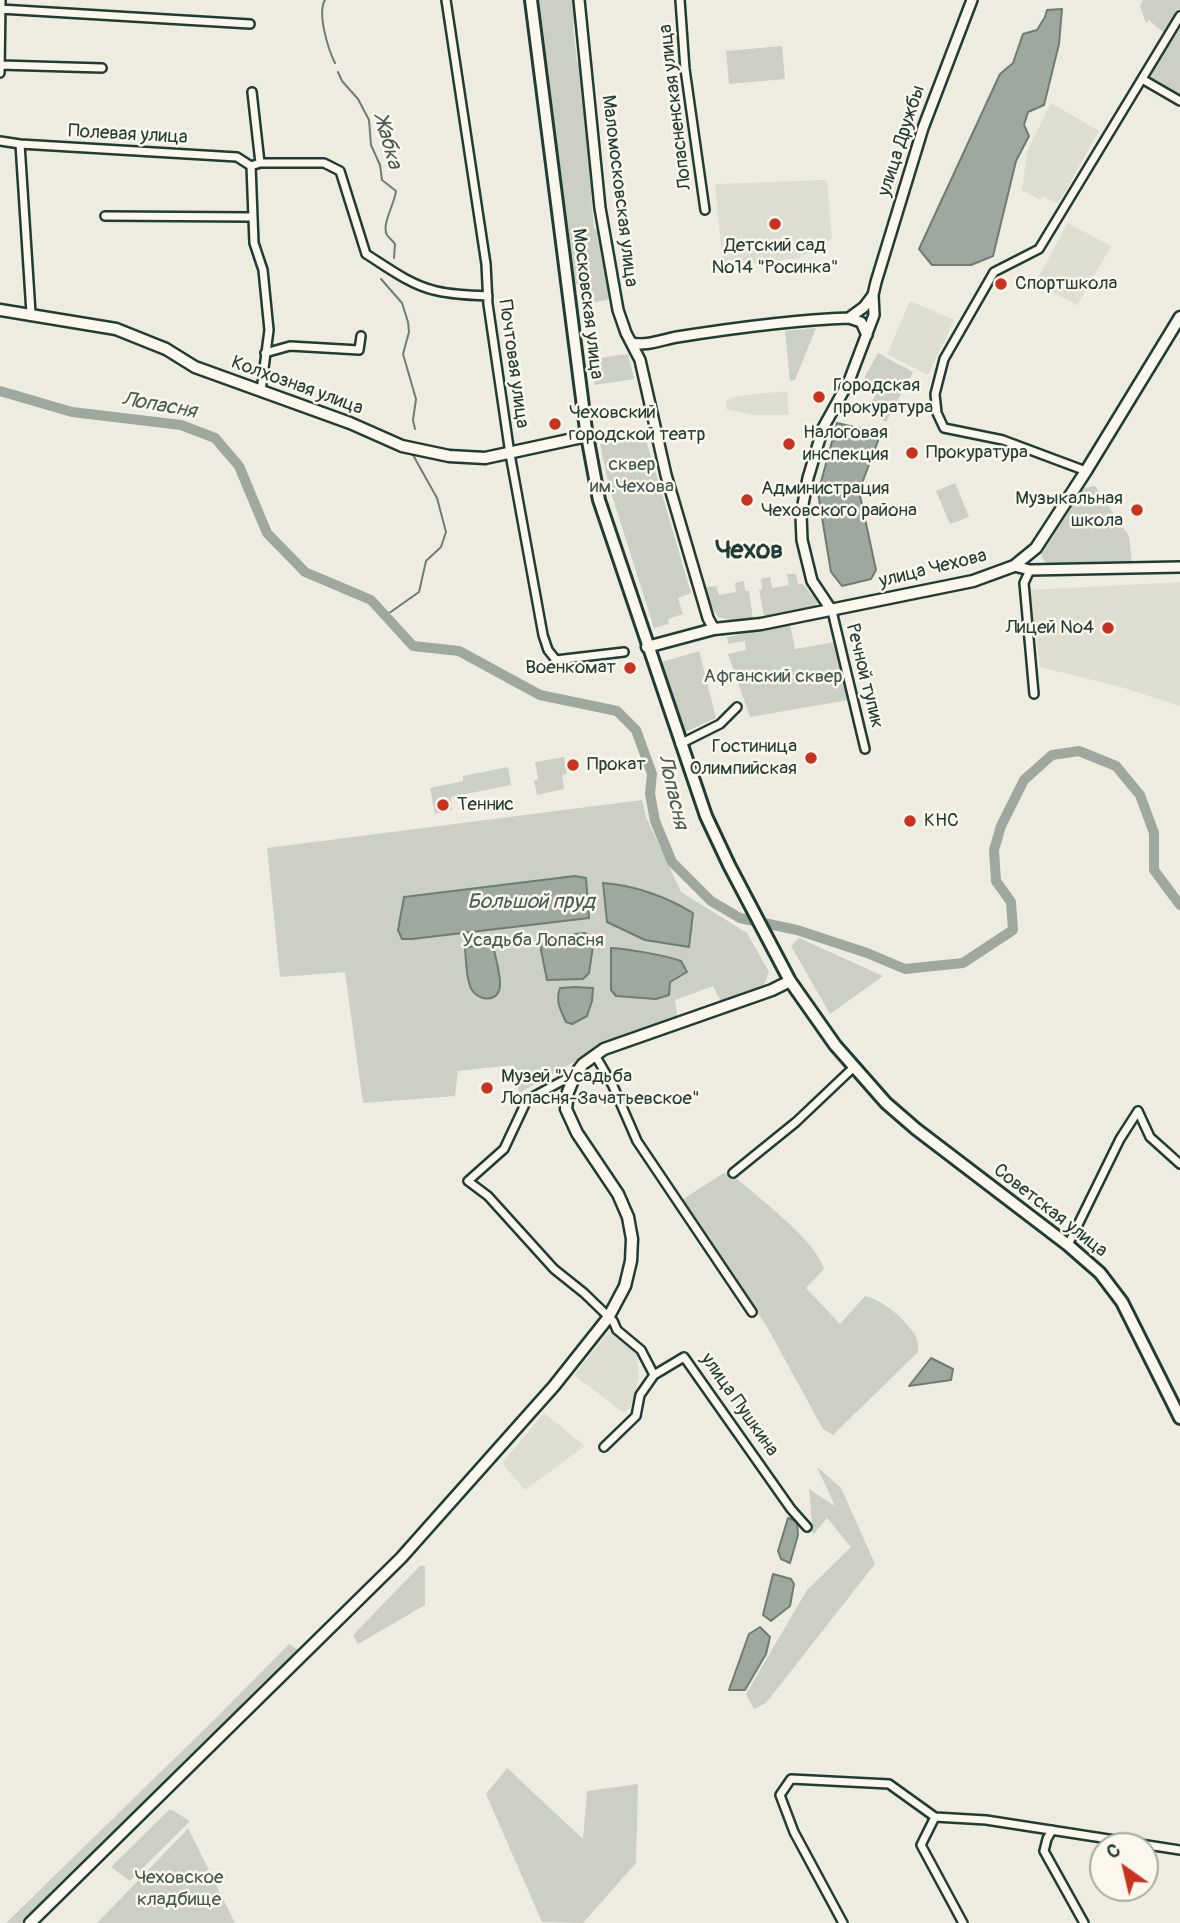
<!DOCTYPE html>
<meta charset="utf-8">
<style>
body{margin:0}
#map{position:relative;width:1180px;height:1923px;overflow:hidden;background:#eeece1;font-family:Pangolin,sans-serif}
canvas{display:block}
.north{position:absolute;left:1089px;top:1832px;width:70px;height:70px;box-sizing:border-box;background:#fbf7ec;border:2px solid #a3ada2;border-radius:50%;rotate:326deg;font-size:19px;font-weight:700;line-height:28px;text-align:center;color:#1f3d34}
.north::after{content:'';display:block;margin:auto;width:24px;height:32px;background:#c8321e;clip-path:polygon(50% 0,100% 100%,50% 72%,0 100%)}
</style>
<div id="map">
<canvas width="1180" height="1923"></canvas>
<div class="north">С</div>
</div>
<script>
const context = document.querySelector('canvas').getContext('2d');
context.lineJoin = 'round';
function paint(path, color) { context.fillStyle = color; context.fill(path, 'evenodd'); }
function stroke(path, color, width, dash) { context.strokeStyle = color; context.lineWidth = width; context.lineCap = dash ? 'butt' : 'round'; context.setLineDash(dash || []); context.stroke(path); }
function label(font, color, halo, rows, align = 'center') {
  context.font = font + ' Pangolin,sans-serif'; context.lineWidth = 5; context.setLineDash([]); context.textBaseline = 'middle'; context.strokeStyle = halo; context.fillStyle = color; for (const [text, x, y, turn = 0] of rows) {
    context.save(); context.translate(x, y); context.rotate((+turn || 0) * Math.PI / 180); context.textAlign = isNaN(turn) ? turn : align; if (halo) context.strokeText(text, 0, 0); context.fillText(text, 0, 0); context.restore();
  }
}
paint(new Path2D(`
 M1051,103l48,28 -41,73 -15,-8 -3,4 -18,-10 5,-39z
 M827,180l5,59 -33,19 -76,9 -8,-83z
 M1068,223l43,23 -34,59 -42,-22z
 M910,301l44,19 -26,55 -41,-21z
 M787,391l2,24h-35l-28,-6v-8l10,-5z
 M1180,582v124l-59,-19 -81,-20 -10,-77z
 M610,1330l27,25 2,23 -8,29 -7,6 -50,-38z
 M544,1413l41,33 -60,44 -23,-27z`), '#ddddd2');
paint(new Path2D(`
 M539,0h36l2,20 -4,5 4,37 5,3 12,123 -3,6 3,34 6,5 11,66 -28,6 -3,-20h-5z
 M1143,0h37v8l-16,25 -15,-13 -3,3 -6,-17z
 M1180,28v67l-31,-19z
 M782,46l3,33 -56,5 -3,-33z
 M816,328l-21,52 -5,1 -5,-50z
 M878,353l35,19 -27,50 -19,-11 13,-24 -16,-9z
 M628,354l6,25 -39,6 -3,-26z
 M645,436l46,157 -13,5 5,16 -15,5 1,5 -15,4 -45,-142 -9,-42z
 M955,483l14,34 -19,7 -14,-33z
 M1095,486l34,50 3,28 -85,2 -6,-11 43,-67z
 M787,574h9l2,10h5l15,18 -3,4 -51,10 -5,-26 3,-1 -1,-10 9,-2 2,11 17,-3z
 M744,581l1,10h4l4,28 -19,2 -16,-4 -6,-9 -7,-21 11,-1 3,9 17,-3 -1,-9z
 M790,624l5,25 40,-7 13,58 -98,17 -22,-63 18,-4 -1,-9 -17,3 -1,-7z
 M699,651l17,67 -31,14 -23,-70z
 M564,757l3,17 -5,1 2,14 -27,6 -3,-14 4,-2 -3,-17z
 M508,767l3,18 -60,12 1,13 -17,4 -5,-26 33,-7v-5z
 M642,800l4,17 35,75 66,41 22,39 -7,17 -40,15 -9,-18 -38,14 3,20 -85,31 -74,42 -5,-28 -56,6 -3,25 -92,7 -18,-131 -65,5 -13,-129z
 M799,938l84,38 -53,38 -39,-68z
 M724,1173l7,1c25,22 84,65 93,95l-18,19 34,36 25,-28c19,5 39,22 50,39 3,5 3,11 3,17l-85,83 -10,-6 -57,-104 -86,-124z
 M817,1467l24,21 34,76 -109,139 -12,6 -8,-15 61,-104 44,-43 -24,-29 -14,17 -4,-46 26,17z
 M420,1566h5v39l-67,39 -5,-9z
 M289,1644l10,6 -278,273h-15l212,-207z
 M507,1768l76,71 4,-48 51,-7 -2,79 -53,60 -41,-1 -56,-128z
 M170,1809l20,12 -60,60 -19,-14z
 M188,1828l47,95h-138l88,-91z`), '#cbcfc4');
const water = new Path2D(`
 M1062,9l-3,35 -15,61 -16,7 -4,13 5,11 -13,25 -23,95 -22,9h-39l-13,-16 81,-175 13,-11 10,-29 14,-4 8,-13 2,-7z
 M837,423l44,10 -22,58 17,79 -5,9 -29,7 -11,-14 -13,-79z
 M575,876l11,2 3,40 -177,21h-10l-4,-9 6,-33z
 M603,883c31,2 64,14 90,30l-4,34 -44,-7 -38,-18z
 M584,933l6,2 3,11 -4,27 -6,6 -36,1 -6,-30 1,-12z
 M484,944l9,2c3,13 7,26 7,38 1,19 -24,19 -30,2 -4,-11 -4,-27 -5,-38z
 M611,948c17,1 53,7 70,13l6,11 -17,10 -1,13 -13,4 -40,-3 -5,-6z
 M575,987l18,1 -1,13 -5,15 -15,8 -6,-2c-5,-11 -11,-21 -6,-34z
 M931,1358l22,11 -2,11 -42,6z
 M788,1518l9,3 1,14 -8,28 -9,-4 -3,-8z
 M773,1574l18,5 3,5 -4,22 -19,15 -8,-6z
 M760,1627l10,10 -4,17 -21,36h-16l20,-56z`);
paint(water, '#9fa89f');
stroke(water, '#6c7d74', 2);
stroke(new Path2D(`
 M325,0c-8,13 3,49 10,63
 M338,72l4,9 16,18 11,21 2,25 9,20 2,15 14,11c-1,12 -15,34 -9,44 2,3 6,6 8,9l-1,14
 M381,279l21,24 6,19 1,10 -6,22 13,45 -3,21 2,9
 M385,616l34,-24 7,-31 15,-14 5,-15 -9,-34 -24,-43`), '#6c7d74', 2);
stroke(new Path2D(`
 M0,391l72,21 109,13 34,13 24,28 28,67 38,39 66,28 42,46 46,5 81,44 77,16 19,19 16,44 -2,20 5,27 17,41 39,39 29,17 57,12 70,23 38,16 58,-6 50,-33 -2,-28 -15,-21 -2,-31 7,-24 23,-46 28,-25 27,-4 37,15 24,29 14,38v37l26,35`), '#9fa89f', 10);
const minor = new Path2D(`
 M446,0l40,264 2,40 22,150 33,181 5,15 8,10 68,-8
 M680,0l5,69 20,141
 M0,9l250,15
 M0,65l102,3
 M0,73l1,-73
 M1142,79l38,22
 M252,92l8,71
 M0,141l20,3 217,13 14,9
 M20,144l11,169
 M251,166l9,-3h64l16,8 26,83c21,13 43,30 67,36 18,5 36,5 55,6
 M251,166l3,77 9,27 6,60 -8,61
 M105,216l146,1
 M265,353l25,-7 69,4 2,-14
 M1086,471l-83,-31 -59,-12 -7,-15 -2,-19 9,-35 50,-87 45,-23 141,-233
 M1030,570l-6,13 10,111
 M832,611l33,138
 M680,744l40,-20 17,-17
 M595,1055l18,31 24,55 115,171
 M575,1074l-48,26 -23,49 -36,32 20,15 66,73 30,24 29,28 4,9 24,20 13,25 30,-18 107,152 16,18
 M1138,1111l12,26 30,27
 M733,1173l63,-51 58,-55
 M1068,1245l52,-106 18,-28
 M604,1447l32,-31 4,-21 14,-20
 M935,1817l-14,28 42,78
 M1052,1830l-5,9 -3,12 40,72
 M843,1923l-49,-91 -14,-37 11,-16 98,5 46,33 51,3 194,30`);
const tertiary = new Path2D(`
 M579,0l21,208 18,102 8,23 14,27 26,115 42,143 6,11
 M849,318l15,-11 9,-12
 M631,342c10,6 34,-3 46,-5 57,-9 115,-17 172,-19l12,4 6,13
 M1014,566l16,4 150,-3
 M832,611l-20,-30 -10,-41 -1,-25 7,-37 15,-50 26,-47 25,-66 -1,-20 3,-13 47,-154 49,-128`);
const secondary = new Path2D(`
 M0,310l116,19 50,20 29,18 155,56 52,23 47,10 36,2 102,-22
 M647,647l67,-18 47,-5 212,-43 41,-15 22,-18 50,-77 94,-154
 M30,1923l371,-365 153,-172 54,-68 17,-32 6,-25 1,-22 -4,-22 -10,-23 -41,-61 -11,-24 2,-17 8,-19 7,-9 21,-15 168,-59 18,-9`);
const primary = new Path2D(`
 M531,0l55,430 13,70 107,316 23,49 61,116 45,64 51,58 30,26 152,116 32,28 22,29 58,116`);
stroke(minor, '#1f3d34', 12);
stroke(tertiary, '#1f3d34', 14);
stroke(secondary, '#1f3d34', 15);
stroke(primary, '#1f3d34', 16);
stroke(minor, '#fbf7ec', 7);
stroke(tertiary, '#fbf7ec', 9);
stroke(secondary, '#fbf7ec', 10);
stroke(primary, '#fbf7ec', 10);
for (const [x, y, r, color] of [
 [775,224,7,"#c8321e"],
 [1001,284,7,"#c8321e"],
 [819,397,7,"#c8321e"],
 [555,424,7,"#c8321e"],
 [789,444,7,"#c8321e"],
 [912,453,7,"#c8321e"],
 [747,500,7,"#c8321e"],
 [1137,510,7,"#c8321e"],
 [1108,628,7,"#c8321e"],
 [630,668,7,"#c8321e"],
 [811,758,7,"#c8321e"],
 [573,765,7,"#c8321e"],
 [443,805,7,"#c8321e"],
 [910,821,7,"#c8321e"],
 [487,1088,7,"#c8321e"]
]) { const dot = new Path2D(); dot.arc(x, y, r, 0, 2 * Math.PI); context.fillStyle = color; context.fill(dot); stroke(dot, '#fbf7ec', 2.5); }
label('19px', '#1f3d34', '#fbf7ec', [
 ["Лопасненская улица",676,107,-97],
 ["Полевая улица",128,135,3],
 ["улица Дружбы",902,141,-72],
 ["Маломосковская улица",619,191,83],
 ["Московская улица",587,304,83],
 ["Почтовая улица",513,364,82],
 ["Колхозная улица",297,386,20],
 ["улица Чехова",933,569,-14],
 ["Речной тупик",864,676,76],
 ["Советская улица",1050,1211,38],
 ["улица Пушкина",739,1405,55]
]);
label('19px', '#1f3d34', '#fbf7ec', [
 ["Детский сад",775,246,"center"],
 ["№14 \"Росинка\"",775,268,"center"],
 ["Спортшкола",1015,284],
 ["Городская",833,386],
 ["прокуратура",833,408],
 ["Чеховский",569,413],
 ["городской театр",569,435],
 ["Налоговая",803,433],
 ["инспекция",803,455],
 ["Прокуратура",926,453],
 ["Администрация",761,489],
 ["Чеховского района",761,511],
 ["Музыкальная",1123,499,"right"],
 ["школа",1123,521,"right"],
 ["Лицей №4",1094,628,"right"],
 ["Военкомат",616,668,"right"],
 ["Гостиница",797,747,"right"],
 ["Олимпийская",797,769,"right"],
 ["Прокат",587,765],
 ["Теннис",457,805],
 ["КНС",924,821],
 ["Музей \"Усадьба",501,1077],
 ["Лопасня-Зачатьевское\"",501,1099]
], 'left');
label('19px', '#415a51', '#fbf7ec', [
 ["сквер",632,465],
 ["им.Чехова",632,487],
 ["Афганский сквер",773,677],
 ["Усадьба Лопасня",533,941],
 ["Чеховское",179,1878],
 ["кладбище",179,1900]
]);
label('italic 21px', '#455d54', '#fbf7ec', [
 ["Жабка",387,142,74],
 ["Лопасня",159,406,10],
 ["Лопасня",672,792,77],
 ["Большой пруд",531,903]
]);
label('bold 26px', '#1f3d34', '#fbf7ec', [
 ["Чехов",749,551]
]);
</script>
